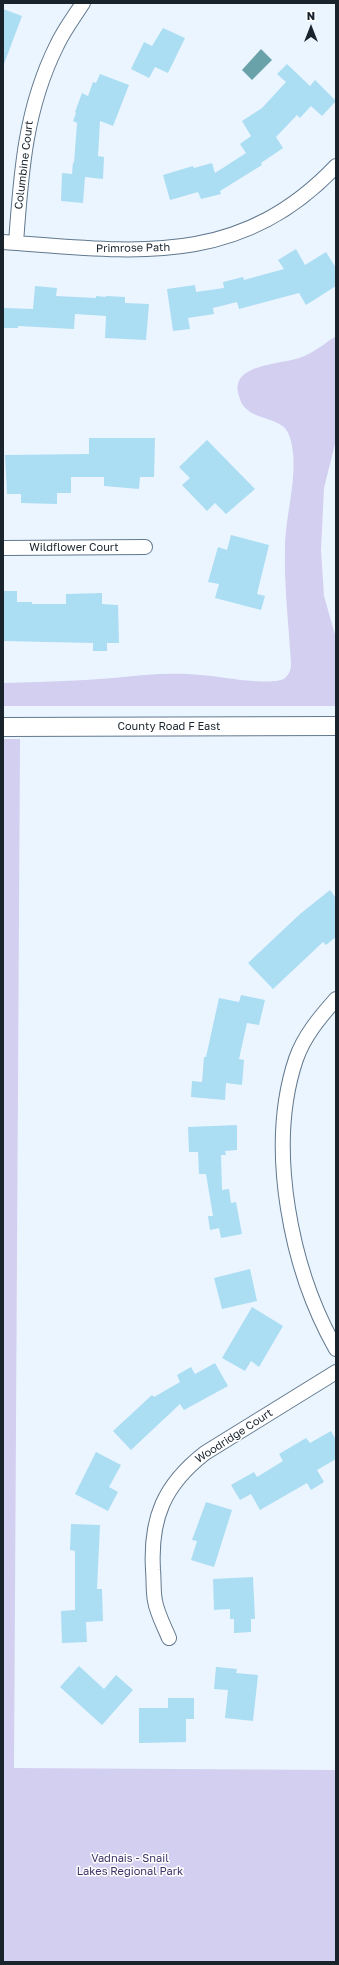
<!DOCTYPE html>
<style>
body{margin:0}
#map{position:relative;width:339px;height:1965px;overflow:hidden;background:#ebf5ff;font-family:"Golos Text",sans-serif}
canvas{display:block}
.frame{position:absolute;inset:0;border:4px solid #19232c;pointer-events:none}
.north{position:absolute;left:291px;top:8px;width:40px;height:40px;-webkit-text-stroke:3px #fff;paint-order:stroke;rotate:0deg;font-size:11px;font-weight:700;line-height:16px;text-align:center;color:#19232c}
.north::after{content:'';display:block;margin:auto;width:14px;height:18px;background:#19232c;clip-path:polygon(50% 0,100% 100%,50% 72%,0 100%)}
</style>
<div id="map">
<canvas width="339" height="1965"></canvas>
<div class="frame"></div>
<div class="north">N</div>
</div>
<script>
const context = document.querySelector('canvas').getContext('2d');
context.lineJoin = 'round';
function paint(path, color) { context.fillStyle = color; context.fill(path, 'evenodd'); }
function stroke(path, color, width, dash) { context.strokeStyle = color; context.lineWidth = width; context.lineCap = dash ? 'butt' : 'round'; context.setLineDash(dash || []); context.stroke(path); }
function label(font, color, halo, rows, align = 'center') {
  context.font = font + ' "Golos Text",sans-serif'; context.lineWidth = 3; context.setLineDash([]); context.textBaseline = 'middle'; context.strokeStyle = halo; context.fillStyle = color; for (const [text, x, y, turn = 0] of rows) {
    context.save(); context.translate(x, y); context.rotate((+turn || 0) * Math.PI / 180); context.textAlign = isNaN(turn) ? turn : align; if (halo) context.strokeText(text, 0, 0); context.fillText(text, 0, 0); context.restore();
  }
}
paint(new Path2D(`
 M336,336v104l-12,48 -3,62 3,46 12,42v68h-333v-23c37,-1 73,-2 110,-5 30,-3 58,-6 88,-3 17,1 71,12 84,3 4,-4 6,-8 6,-14 -2,-38 -7,-76 -6,-115 0,-33 13,-71 7,-103 -1,-6 -3,-14 -8,-19 -15,-12 -40,-8 -45,-31 -2,-5 -2,-11 0,-15 7,-17 48,-18 63,-24 13,-5 23,-14 34,-21z
 M3,739h17l-6,1029 322,2v192h-333z`), '#d3cff0');
paint(new Path2D(`
 M261,49l11,11 -20,20 -10,-10z`), '#69a2a8');
paint(new Path2D(`
 M3,9l19,7 -18,48h-1z
 M163,28l22,10 -17,35 -13,-6 -6,11 -18,-9 13,-27 8,4z
 M287,64l23,22 5,-6 21,21 -14,15 -11,-10 -11,12 -3,-3 -21,22 7,11 -22,15 1,2 -42,26 1,3 -20,5 -3,-7 -28,8 -7,-25 30,-9 1,2 18,-5 3,10 31,-20 -6,-9 11,-8 -9,-15 20,-13 24,-26 -9,-8z
 M100,74l29,11 -16,41 -13,-5 -2,35 6,1 -1,22 -18,-2 -2,26 -22,-2 1,-28 10,1 1,-12 1,1 3,-40 -4,-2 3,-8 -1,-1 7,-19 6,3 5,-14 3,1z
 M296,249l9,16 21,-13 10,16v18l-30,19 -7,-12 -60,16 -2,-7 -24,6 1,6 -26,4 2,11 -17,2 -6,-42 28,-4 1,7 28,-4 -1,-6 20,-5 1,3 40,-11 -6,-9z
 M35,286l22,2 -1,8 40,2v-2l10,1v-1l19,1v6l24,1 -3,36 -41,-2 1,-22 -31,-2 -1,15 -56,-3v2h-15v-20l30,1z
 M89,438h66l-1,39h-14l-1,12 -35,-3v-9h-33v16h-14v11l-36,-1v-9h-14l-2,-39 84,-1z
 M207,440l48,49 -29,25 -11,-11 -8,8 -25,-26 8,-7 -11,-11z
 M231,535l38,10 -12,49 8,2 -4,14 -46,-12 4,-14 -11,-2 10,-35 9,3z
 M3,591h14v11h15v2h34v-10l36,-1v11l16,1 1,38h-12v8h-14v-8l-90,-2z
 M330,890l6,8v39l-10,8 -3,-3 -50,47 -25,-26 52,-49z
 M241,995l24,5 -6,25 -12,-2 -8,36 5,1 -2,25 -16,-2 -1,17 -34,-3 1,-16 10,1 2,-25h2l13,-59 20,4z
 M237,1125v25l-12,1 1,4h-5l1,35 7,-1 2,14 5,-1 6,32 -21,4 -2,-10 -9,2 -2,-14h5l-7,-42h-7l-1,-22h-9l-1,-25z
 M250,1269l7,32 -35,8 -8,-31z
 M252,1307l31,19 -24,41 -8,-6 -6,10 -23,-13z
 M215,1363l13,23 -44,24 -4,-6 -49,46 -18,-19 39,-36 2,2 26,-15 -3,-7 14,-8 4,7z
 M331,1431l5,9v19l-19,11 7,12 -13,8 -4,-7 -47,27 -9,-16 -11,6 -9,-15 23,-13 3,5 26,-16 -4,-7 27,-16 4,5z
 M96,1452l25,13 -12,22 9,5 -10,19 -33,-17z
 M206,1502l26,8 -18,57 -23,-7 6,-19 -5,-1z
 M71,1524l29,1 -3,64h5l1,32 -17,1 1,20 -25,1 -1,-32 14,-1v-59l-5,-1z
 M253,1577l2,42h-4v13l-17,1v-14h-4v-10l-16,1 -1,-31z
 M79,1666l25,23 12,-14 17,15 -31,35 -42,-38z
 M216,1667l21,2 -1,4 22,2 -5,46 -28,-3 3,-28 -14,-1z
 M168,1698h26v21h-8v23l-47,1v-35h29z`), '#abddf3');
const minor = new Path2D(`
 M3,242c128,9 234,28 333,-76
 M16,243c5,-70 9,-134 41,-198 7,-15 17,-28 26,-42
 M3,548l142,-1
 M336,999c-16,18 -32,37 -40,60 -30,89 -5,211 40,290
 M169,1638c-5,-12 -12,-25 -14,-37 -2,-10 -1,-21 -2,-31 -3,-52 11,-85 52,-117l131,-81`);
const tertiary = new Path2D(`
 M3,727l333,-1`);
stroke(minor, '#61788e', 16);
stroke(tertiary, '#61788e', 20);
stroke(minor, '#fff', 14);
stroke(tertiary, '#fff', 18);
label('11px', '#19232c', '#fff', [
 ["Columbine Court",24,165,-83],
 ["Primrose Path",133,248,-1],
 ["Wildflower Court",74,548],
 ["County Road F East",169,727],
 ["Woodridge Court",234,1436,-33]
]);
label('11px', '#3f346a', '#fff', [
 ["Vadnais - Snail",130,1859],
 ["Lakes Regional Park",130,1872]
]);
</script>
